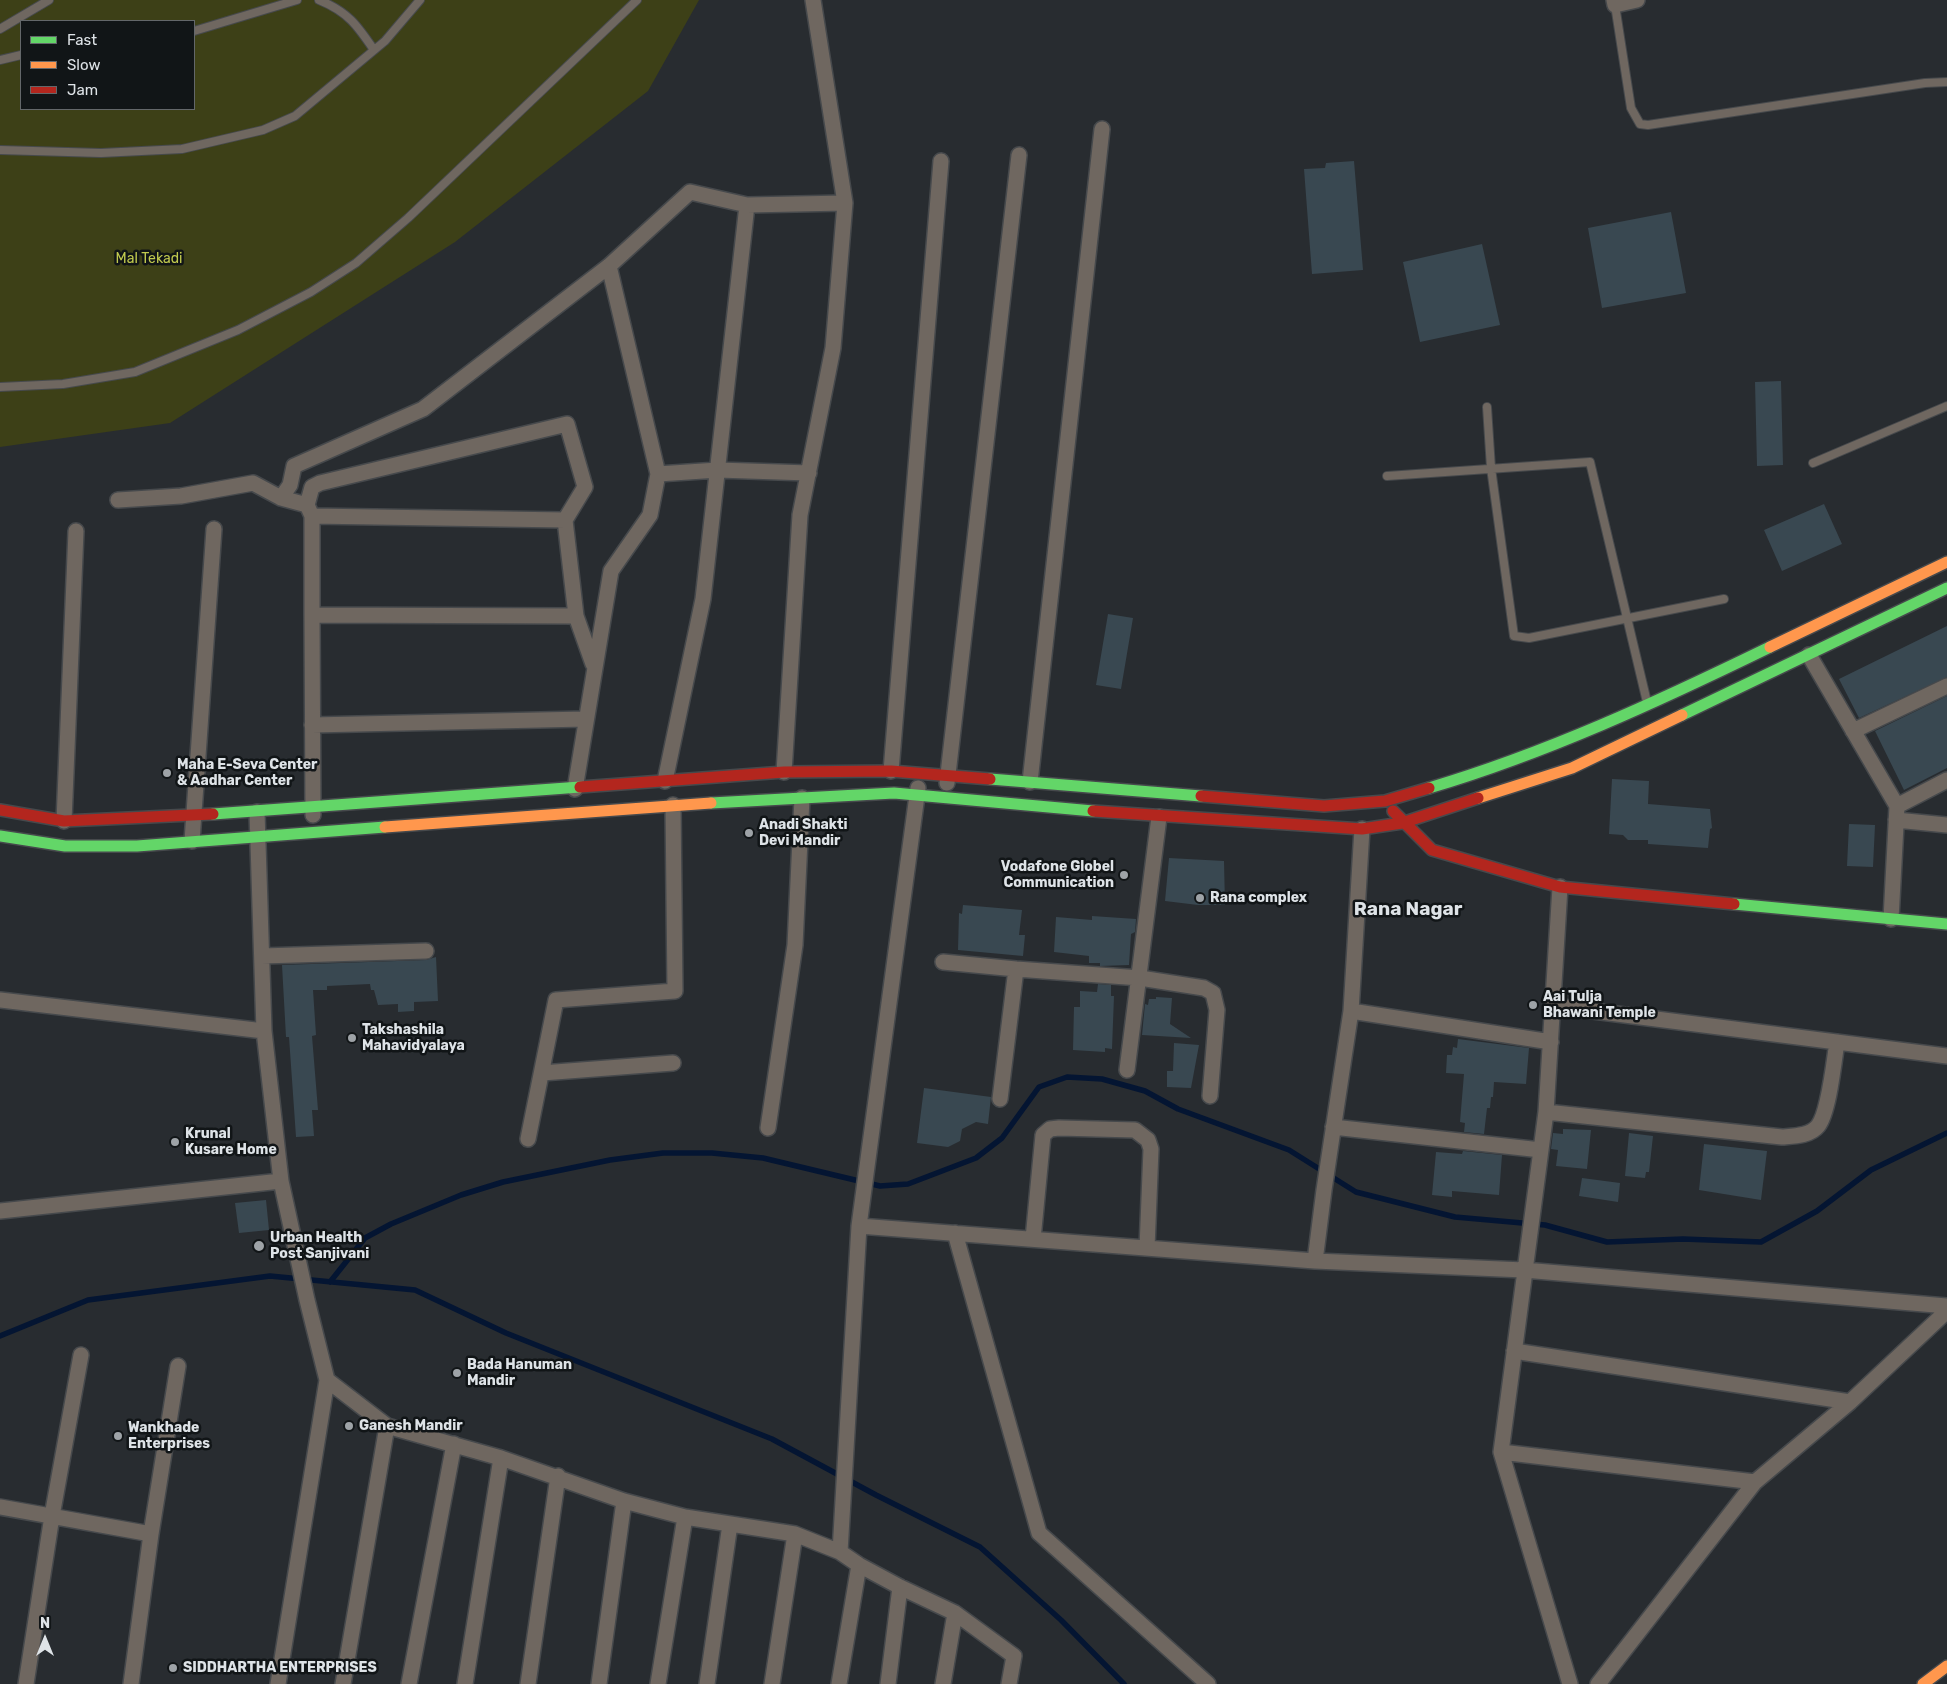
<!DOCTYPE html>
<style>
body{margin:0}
#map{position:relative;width:1947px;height:1684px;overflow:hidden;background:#282c30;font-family:Rubik,sans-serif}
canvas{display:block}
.legend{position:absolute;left:20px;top:20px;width:175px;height:90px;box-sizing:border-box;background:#111517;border:1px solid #63676a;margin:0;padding:6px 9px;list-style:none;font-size:15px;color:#dee3e7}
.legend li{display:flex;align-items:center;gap:10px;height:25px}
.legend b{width:25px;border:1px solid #63676a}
.north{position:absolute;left:20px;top:1614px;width:50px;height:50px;-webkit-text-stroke:4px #111517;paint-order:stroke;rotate:0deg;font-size:14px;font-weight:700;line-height:20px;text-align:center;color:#dee3e7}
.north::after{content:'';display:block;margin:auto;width:18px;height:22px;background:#dee3e7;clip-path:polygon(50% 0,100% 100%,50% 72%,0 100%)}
</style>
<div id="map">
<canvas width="1947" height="1684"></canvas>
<ul class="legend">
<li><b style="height:6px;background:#63d668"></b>Fast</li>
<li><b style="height:6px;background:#ff974d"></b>Slow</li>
<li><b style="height:6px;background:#b3261e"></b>Jam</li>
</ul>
<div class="north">N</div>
</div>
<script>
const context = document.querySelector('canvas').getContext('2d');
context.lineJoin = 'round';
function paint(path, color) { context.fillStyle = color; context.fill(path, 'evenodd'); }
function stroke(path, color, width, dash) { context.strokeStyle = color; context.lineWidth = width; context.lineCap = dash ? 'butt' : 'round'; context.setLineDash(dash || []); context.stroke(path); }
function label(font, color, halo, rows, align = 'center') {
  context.font = font + ' Rubik,sans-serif'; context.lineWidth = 5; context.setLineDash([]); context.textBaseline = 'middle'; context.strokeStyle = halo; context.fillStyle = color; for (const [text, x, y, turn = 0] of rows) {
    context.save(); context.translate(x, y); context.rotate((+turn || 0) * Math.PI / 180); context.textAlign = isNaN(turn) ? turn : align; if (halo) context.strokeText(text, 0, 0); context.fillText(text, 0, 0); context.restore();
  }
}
paint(new Path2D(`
 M0,0h699l-51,91 -193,151 -285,181 -170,24zM21,21h173v88h-173z`), '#3d4017');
stroke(new Path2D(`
 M330,1282l35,-44 26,-14 70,-29 42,-13 107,-22 53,-7h49l51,5 117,28 28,-2 68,-26 26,-20 37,-51 28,-10 35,2 43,12 33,18 111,41 67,42 99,25 90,8 62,17 76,-3 78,3 56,-31 54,-41 76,-37
 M0,1336l88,-36 182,-24 145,14 91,43 266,106 104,56 104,52 81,73 63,64`), '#041532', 5.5);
paint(new Path2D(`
 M1354,161l9,109 -51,4 -8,-105 21,-1 1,-5z
 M1671,212l15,81 -84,15 -14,-80z
 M1482,244l18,81 -80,17 -17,-80z
 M1781,381l2,84 -26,1 -2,-84z
 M1824,504l18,40 -60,27 -18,-41z
 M1108,614l25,4 -12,71 -25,-4z
 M1947,626v51l-88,41 -20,-39z
 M1947,696v72l-43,22 -29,-59z
 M1612,779l37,2 -1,23 62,5 2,19 -2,1 -2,19 -60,-4v-4h-20l-5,-5 -14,-1z
 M1849,824l26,1 -2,42 -26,-1z
 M1169,858l55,3 1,44h-27l-33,-4z
 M963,905l59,5 -3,25h6l-2,21 -65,-6 1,-37 3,1z
 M1092,916l44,3 -1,13 -4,2 -2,31 -29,1v-3h-11v-7l-35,-4 2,-35 36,3z
 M436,957l2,44 -24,1v9l-16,1v-8l-20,1 -4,-15h-3l-1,-6 -43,2v4h-14l3,45 -4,1 6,74h-6l2,26 -18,1 -7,-100h-3l-4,-72 144,-5z
 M1098,984l13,1v11h3l-2,53 -7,-1v4l-32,-2 1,-43h6v-16l17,1z
 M1156,997l16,1 -2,26 21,14 -49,-3 3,-31 3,1 1,-6h7z
 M1458,1039l71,9 -3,36 -32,-2 -1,15h-2l-1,11h-3l-3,26 -20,-2 1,-9 -5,-1 4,-48 -18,-1 1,-18h5l1,-8 4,1z
 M1174,1043l25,2 -8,43 -24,-1v-16h6z
 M924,1088l67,9 -3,27 -12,-2 -14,7 -2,12 -12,6 -31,-4z
 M1563,1129l28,1 -4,39 -31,-3 2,-16 -7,-1 2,-16 10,1z
 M1629,1133l24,3 -4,36h-3l-1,6 -20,-2z
 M1704,1144l63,7 -6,49 -62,-10z
 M1463,1151l39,4 -3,40 -47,-4v6l-20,-2 4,-43 26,2z
 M1582,1178l38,5 -2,19 -39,-6z
 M266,1200l3,30 -30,3 -4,-30z`), '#394851');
const lane = new Path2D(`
 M319,0c29,12 38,25 55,50
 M1615,5l16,103 9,16 8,1 277,-42 22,-1
 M0,29l49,-29
 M194,31l103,-31
 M0,60l21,-5
 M0,150l101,3 81,-4 81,-19 32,-14 90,-75 35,-41
 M0,387l63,-3 72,-12 103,-42 73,-38 45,-29 52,-45 229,-218
 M1487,407l4,61 23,168 15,2 195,-39
 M1813,463l134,-57
 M1387,476l203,-14 57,240`);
const street = new Path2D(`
 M1614,0l1,5 22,-5
 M747,205l98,-2
 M658,474l60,-4 91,3
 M281,498l9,-13 4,-19 129,-57 186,-143 81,-74 57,13 -44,394 -38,182
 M118,500l63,-4 72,-13 28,15 26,7
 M312,516l253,4 11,96 17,48
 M312,615v-99l-5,-11 5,-18 8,-4 247,-59 18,63 -20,33
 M1809,655l88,151
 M312,725l273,-6
 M1853,731l94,-45
 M891,771l50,-610
 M784,772l16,-257 33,-167 12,-145 -32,-203
 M1030,782l72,-653
 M947,783l72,-628
 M575,789l36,-218 39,-56 8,-41 -49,-208
 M257,812l7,219 17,150 26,119 20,80 -49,304
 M313,815l-1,-200 264,1
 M1896,820l51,5
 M64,821l12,-290
 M192,841l22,-312
 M1560,887l-14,225 -45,340 69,232
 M1891,919l6,-113 50,-26
 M262,956l164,-5
 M943,962l73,7
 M0,1000l264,31
 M1554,1006l393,50
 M1351,1011l200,31
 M1127,1070l32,-253
 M542,1073l131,-10
 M1000,1099l16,-130 124,9 64,10 9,5 4,17 -7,86
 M1546,1112l236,25c12,-1 28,-1 36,-11 11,-14 16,-65 19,-84
 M1333,1127l208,23
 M768,1128l27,-183 7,-147
 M528,1139l28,-139 119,-9 -2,-186
 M0,1211l281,-30
 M859,1226l456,35 209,9 423,36
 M955,1233l84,300 169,151
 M1033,1239l10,-104 7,-6 9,-1 76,2 13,10 3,9 -4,99
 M1315,1261l9,-71 27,-179 11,-182
 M1514,1351l336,51
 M327,1380l60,46 114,32 123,43 61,16 110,17 45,18 19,13 41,22 55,26 59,43 -5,28
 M1501,1452l254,30
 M0,1507l151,27
 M840,1552l19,-326 59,-438
 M26,1684l26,-168 29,-161
 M131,1684l20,-150 27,-168
 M343,1684l44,-258
 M409,1684l45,-240
 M465,1684l36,-226
 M528,1684l30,-208
 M599,1684l25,-183
 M658,1684l27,-167
 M707,1684l23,-160
 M772,1684l23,-150
 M839,1684l20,-119
 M888,1684l12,-97
 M943,1684l12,-71
 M1598,1684l157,-202 95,-80 97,-91`);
const fast = new Path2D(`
 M1682,715l265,-127
 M990,779l211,17
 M1429,788c118,-35 230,-87 341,-141
 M711,803l183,-10 199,18
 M213,814l367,-27
 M0,836l65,10h72l248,-19
 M1734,904l213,20`);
const slow = new Path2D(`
 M1770,647l177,-85
 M1478,798l94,-30 110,-53
 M385,827l326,-24
 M1923,1684l24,-18`);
const jam = new Path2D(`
 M580,787l204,-15 107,-1 99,8
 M1201,796l123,10 61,-5 44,-13
 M0,810l64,11 149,-7
 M1093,811l269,18 40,-6 76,-25
 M1393,811l39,39 128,37 174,17`);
stroke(lane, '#46494c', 10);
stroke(street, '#46494c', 18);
stroke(fast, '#46494c', 14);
stroke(slow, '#46494c', 14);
stroke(jam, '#46494c', 14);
stroke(lane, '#6f6760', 8);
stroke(street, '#6f6760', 15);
stroke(fast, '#63d668', 11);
stroke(slow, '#ff974d', 11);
stroke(jam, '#b3261e', 11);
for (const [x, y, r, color] of [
 [167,773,5,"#9ea3a7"],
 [749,833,5,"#9ea3a7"],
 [1124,875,5,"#9ea3a7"],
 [1200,898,5,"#9ea3a7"],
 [1533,1005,5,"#9ea3a7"],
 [352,1038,5,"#9ea3a7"],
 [175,1142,5,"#9ea3a7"],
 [259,1246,6,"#9ea3a7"],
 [457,1373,5,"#9ea3a7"],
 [349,1426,5,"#9ea3a7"],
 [118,1436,5,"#9ea3a7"],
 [173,1668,5,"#9ea3a7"]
]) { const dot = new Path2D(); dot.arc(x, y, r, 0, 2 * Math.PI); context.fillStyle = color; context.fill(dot); stroke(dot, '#111517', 2); }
label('14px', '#c0c94e', '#111517', [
 ["Mal Tekadi",149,259]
]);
label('bold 14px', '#dee3e7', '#111517', [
 ["Maha E-Seva Center",177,765],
 ["& Aadhar Center",177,781],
 ["Anadi Shakti",759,825],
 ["Devi Mandir",759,841],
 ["Vodafone Globel",1114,867,"right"],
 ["Communication",1114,883,"right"],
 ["Rana complex",1210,898],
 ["Aai Tulja",1543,997],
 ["Bhawani Temple",1543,1013],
 ["Takshashila",362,1030],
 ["Mahavidyalaya",362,1046],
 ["Krunal",185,1134],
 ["Kusare Home",185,1150],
 ["Urban Health",270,1238],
 ["Post Sanjivani",270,1254],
 ["Bada Hanuman",467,1365],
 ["Mandir",467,1381],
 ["Ganesh Mandir",359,1426],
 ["Wankhade",128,1428],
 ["Enterprises",128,1444],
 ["SIDDHARTHA ENTERPRISES",183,1668]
], 'left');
label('bold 19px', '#dee3e7', '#111517', [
 ["Rana Nagar",1408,910]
]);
</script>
